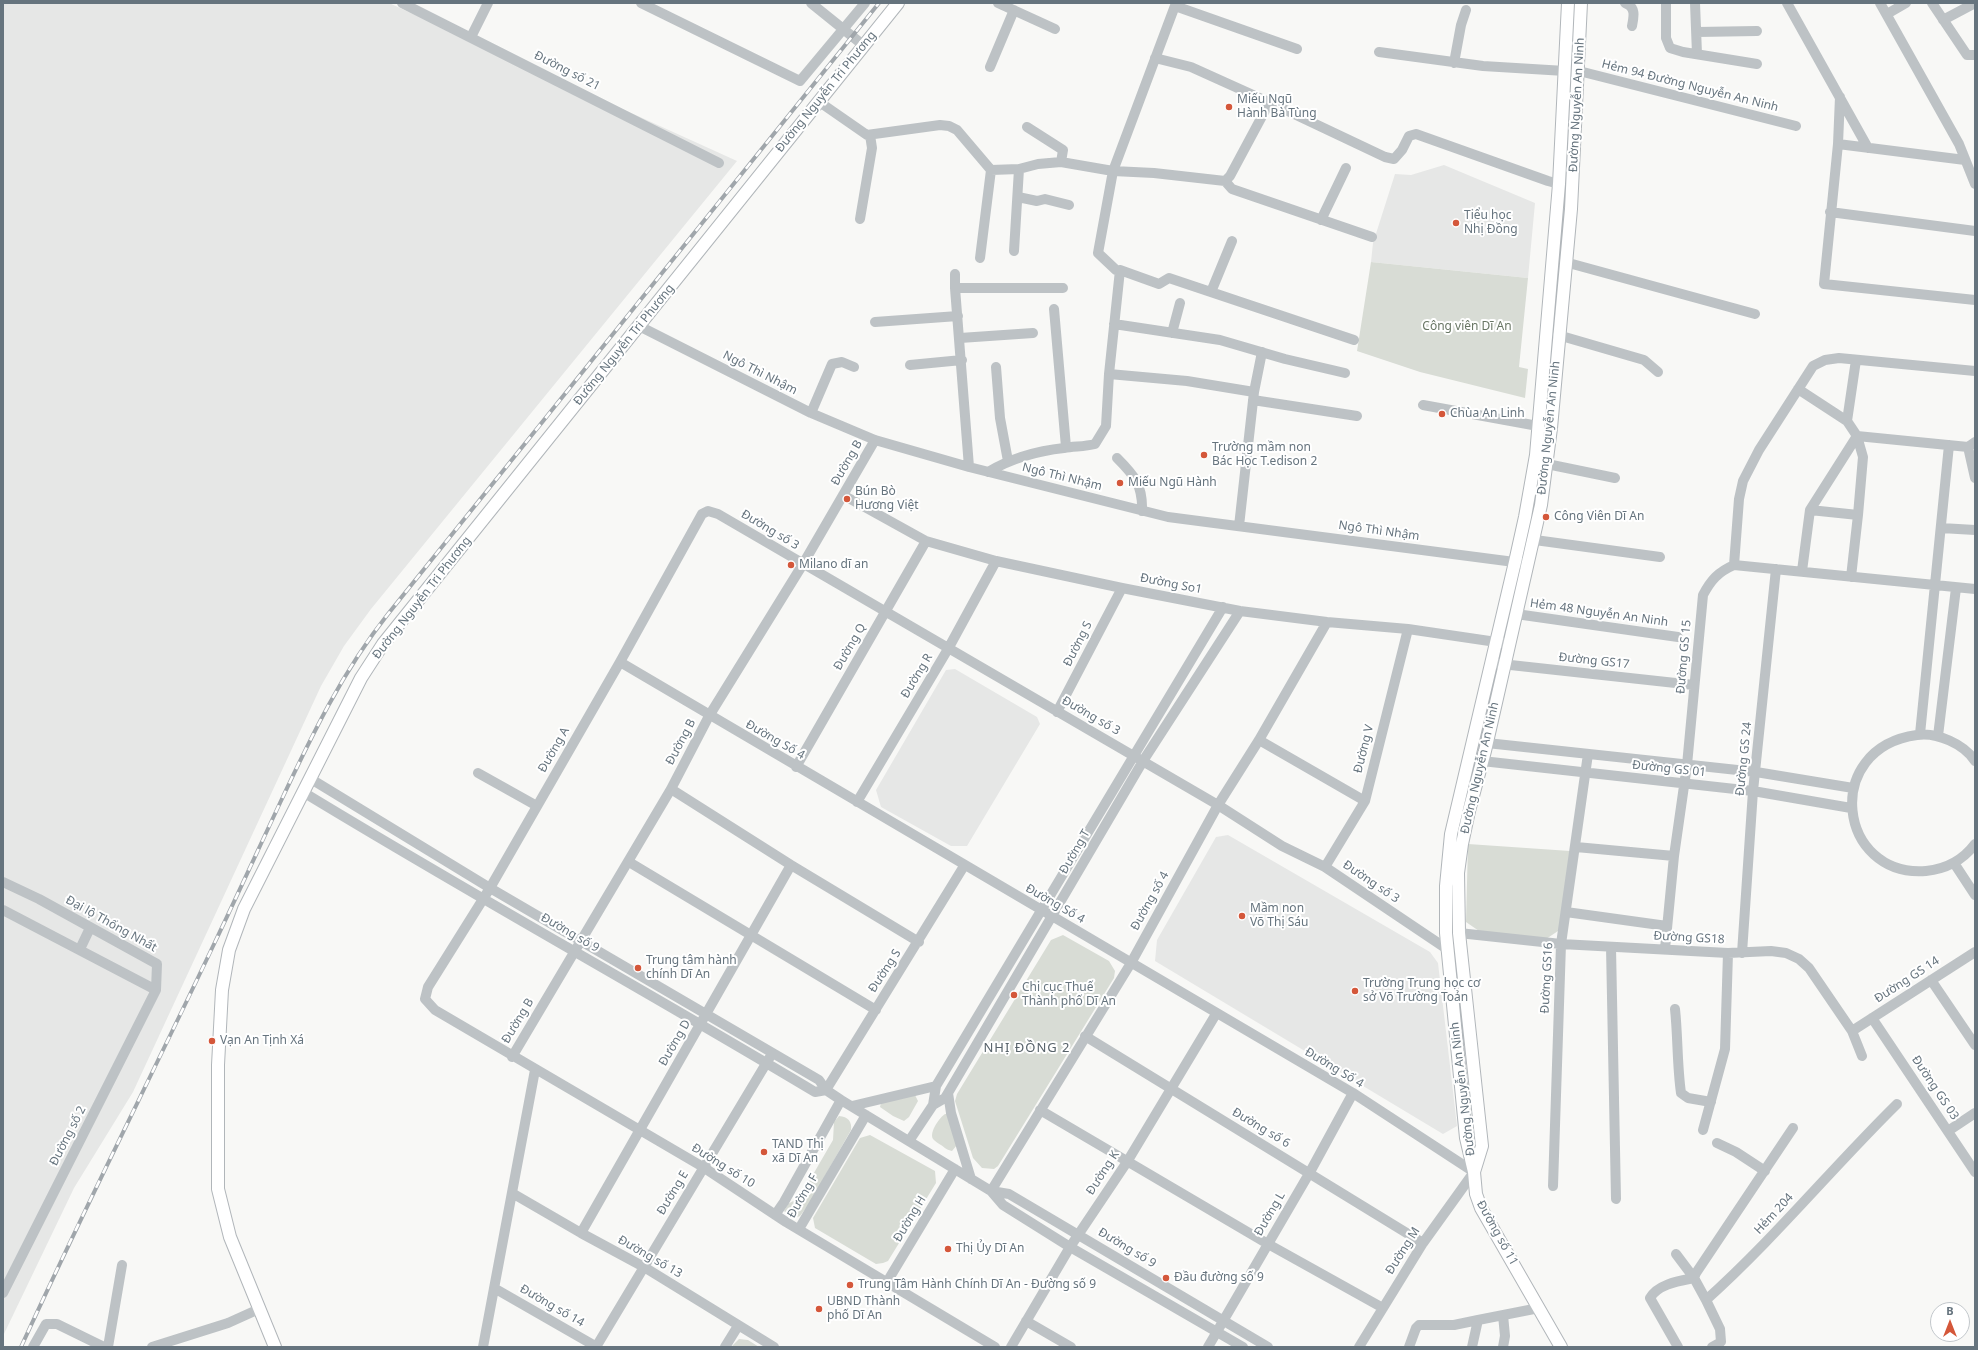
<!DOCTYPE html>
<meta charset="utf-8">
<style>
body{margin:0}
#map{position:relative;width:1978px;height:1350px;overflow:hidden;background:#f8f8f6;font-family:"Noto Sans",sans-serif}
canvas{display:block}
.frame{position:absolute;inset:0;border:4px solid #66747e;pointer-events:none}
.north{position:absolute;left:1930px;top:1302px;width:40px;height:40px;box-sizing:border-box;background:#fff;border:1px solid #c2c7cb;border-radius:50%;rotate:0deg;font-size:11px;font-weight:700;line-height:16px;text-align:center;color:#66747e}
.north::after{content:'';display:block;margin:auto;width:14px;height:18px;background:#d4573a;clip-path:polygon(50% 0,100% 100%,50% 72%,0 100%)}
</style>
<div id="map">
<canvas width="1978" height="1350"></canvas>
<div class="frame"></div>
<div class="north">B</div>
</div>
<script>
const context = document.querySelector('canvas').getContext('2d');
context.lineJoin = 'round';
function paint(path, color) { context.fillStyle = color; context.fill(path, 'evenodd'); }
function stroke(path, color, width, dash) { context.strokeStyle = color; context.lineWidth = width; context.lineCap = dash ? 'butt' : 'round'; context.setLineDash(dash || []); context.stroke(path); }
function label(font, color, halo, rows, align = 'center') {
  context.font = font + ' "Noto Sans",sans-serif'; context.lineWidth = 4; context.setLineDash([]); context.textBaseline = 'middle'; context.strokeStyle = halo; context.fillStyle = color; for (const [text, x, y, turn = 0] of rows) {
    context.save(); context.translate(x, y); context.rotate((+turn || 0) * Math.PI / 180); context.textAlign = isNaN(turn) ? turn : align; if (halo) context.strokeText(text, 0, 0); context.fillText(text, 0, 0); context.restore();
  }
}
paint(new Path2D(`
 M3,3h386l348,158 -366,448 -27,37 -23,40 -188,406 -59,96 -71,148z
 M1444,165l91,38 -7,75 -157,-16 2,-19 22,-69 16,1z
 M955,669l82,48 3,7 -73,122h-16l-70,-39 -5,-17 70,-120z
 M1228,835l202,117 8,11 19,163 -14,8 -288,-173 2,-21 59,-103z`), '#e6e7e6');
paint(new Path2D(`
 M1371,262l157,16 -9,89 9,2 -3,29 -105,-26 -63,-21z
 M1468,844l102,7 -9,78 -15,10 -67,-8 -13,-9z
 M1063,935l46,26 6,10 -1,7 -116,188 -4,3 -12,-1 -9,-10 -18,-57 2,-7 94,-154z
 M915,1095l3,6 -9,16 -5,4 -11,-5 -13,-9 1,-4z
 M945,1114h2l10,31 -5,6c-5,-1 -7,-3 -11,-6 -2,-1 -6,-4 -8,-6 -4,-7 7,-22 12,-25z
 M839,1116c9,1 13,5 12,14l-42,74 -9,12 -7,3 -9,-8 4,-7 12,-7 33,-57 1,-18z
 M870,1135l65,36 1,12 -48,78 -5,2 -7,1 -61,-36 -2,-10 47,-80z
 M739,1339l9,1 11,7h-28z`), '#d8dcd5');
const major = new Path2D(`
 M1474,1172l8,-26 -23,-213 -1,-60 4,-29 7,-33 16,-60 56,-246 10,-77 20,-219 10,-206
 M275,1347l-45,-110 -12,-48v-124l4,-75 7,-40 15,-41 117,-231 22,-34 515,-641
 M1561,1347l-80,-139 -5,-14 -2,-22 -8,-34 -20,-205v-47l5,-52 64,-272 10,-45 11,-62 23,-271 9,-181`);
stroke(major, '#b1b6ba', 14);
stroke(new Path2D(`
 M402,3l317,160
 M641,3l159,78 65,-78
 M811,3l52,42
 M998,3l57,26
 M1625,3c11,4 9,13 7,23
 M1666,3v35l4,10 13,4 74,12
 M1695,3l2,51
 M1787,3l81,145
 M1880,3l79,141 16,40
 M1932,3l35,52h8
 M1175,6l122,43
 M1887,14l19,-11
 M1943,20l32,-17
 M1697,32l60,-1
 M471,37l17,-34
 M1379,52l104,14 82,5
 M1155,58l36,9 82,37
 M1454,63l7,-38 5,-15
 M990,67l24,-57
 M1579,71l217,55
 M1840,97l-2,47 -14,140 151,16
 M818,101l49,34 73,-10 9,1 8,4 34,40 28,-1 19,-5 23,-2 52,9 41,2 71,8 5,-5 37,-69 6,-3 112,53 9,2 8,-9 7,-14 7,-2 132,47 11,3
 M1027,127l36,23 -2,12
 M1838,144l127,16
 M1225,181l7,8 140,48
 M1018,197l19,4 8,-2 24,6
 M1830,212l145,19
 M860,219l12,-71 -2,-13
 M1321,220l25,-52
 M1014,251l5,-82
 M980,258l11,-88
 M1565,262l190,52
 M1116,270l-18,-17 15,-82 63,-168
 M955,274v14
 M1211,292l21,-51
 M1054,309l12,138
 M875,322l83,-6
 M1114,324l106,16 65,19 60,14
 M639,326l172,87 64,27 94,27 199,50 354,46
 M1172,333l8,-30
 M1558,335l86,25 14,12
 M960,338l73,-5
 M910,365l52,-5
 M996,367l4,51 8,43
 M1109,374l78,7 67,11
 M1798,389l49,32 10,15 6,21 -5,58 -7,62
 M1253,400l104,16
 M1423,405l115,21
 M811,413l21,-49 10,-2 12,5
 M1847,421l9,-61
 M1975,442l-7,5 7,31
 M1117,458c17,17 26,27 25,53
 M1547,464l68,14
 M969,467l-14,-179h108
 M988,472c24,-14 48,-21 76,-24 10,-2 20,-1 31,-4l11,-18 3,-52 11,-104 39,14 10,-6 185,62
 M843,495l83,46 70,20 126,27 118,23 87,11 81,7 95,14
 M1810,510l47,-74 111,11
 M1239,526l15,-134 8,-40
 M1941,528l34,2
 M1535,540l125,17
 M1734,565l5,-66 4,-18 16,-31 54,-84 12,-6 14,-2 136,13
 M1734,565l241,24
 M1802,571l8,-61 48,5
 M1516,614l162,23
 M620,662l733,431 121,79 -51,71 -64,104
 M1492,663l202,22
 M1057,712l65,-124
 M1920,734l29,-289
 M1938,736l18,-148
 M1259,740l106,61
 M1487,743l269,29 97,16
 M1482,761l271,30 98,17
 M1975,761c-11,-17 -38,-29 -58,-26 -96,13 -79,143 9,136 20,-2 37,-11 49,-27
 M796,767l130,-226
 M478,773l59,33
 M311,779l179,109 329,192 7,10 15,10 150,91 18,3 259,153
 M671,789l120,76 128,77
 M303,792c169,103 342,198 512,300l11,-2
 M857,802l91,-153 48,-88
 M1576,847l98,9
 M629,862l247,148
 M1954,863l21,32
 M1325,867l40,-66 43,-172
 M3,882l36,17 118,65 -1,26 -153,303
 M3,910l153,80
 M1566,912l101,14
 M1459,933l102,11 167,9 43,-2 15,2 13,6 10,9 43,63 10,25
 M1611,947l5,252
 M80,949l10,-21
 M1665,949l9,-93 13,-91 16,-170c8,-15 15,-23 31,-30
 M1742,953l11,-162 23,-222
 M1931,980l44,65
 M1675,1009c3,28 2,56 6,84l7,5 23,4
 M1872,1018l103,154
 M1852,1031l123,-79
 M1085,1036l338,207
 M512,1057l159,-268 38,-73 94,-152 72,-124
 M826,1090l138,-224
 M948,1093l3,20 20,66
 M933,1105l3,-19 287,-479
 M852,1106l84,-20
 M1040,1110l228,134 115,64
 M1703,1130l22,-81 3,-96
 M1948,1131l27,-18
 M909,1141l24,-36 12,-7 3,-5 195,-332 97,-150
 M1717,1143l19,9 29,19
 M1553,1186l8,-242 27,-190
 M991,1191l140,-228 87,-158 41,-65 68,-118
 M991,1191l12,14 67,42 173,100
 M512,1193l69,40 63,34 130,80
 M775,1215l9,-13 57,-102
 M799,1229l67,-114
 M581,1233l210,-368
 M1676,1254l18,24c-15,3 -36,6 -44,20l28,49
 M887,1282l68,-113
 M494,1288l103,59
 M1706,1300l-12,-22 2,-5 97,-145
 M1026,1321l45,26
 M33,1347l13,-23h11l47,23
 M108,1347l14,-82
 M152,1347l76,-24 31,-14
 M483,1347l52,-277
 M596,1347l174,-290
 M725,1347l13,-21
 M995,1347l-209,-125 -83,-55 -268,-157 -10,-11 3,-12 62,-99 130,-226 82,-148 6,-3 10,3 500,291 64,41 43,21 122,82
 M1011,1347l59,-100 57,-85 89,-148
 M1208,1347l102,-175 43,-79
 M1409,1347l7,-19 3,-3h35l24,-5
 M1472,1347l6,-27 61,-12
 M1503,1347l2,-11 -2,-21
 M1712,1347l9,-5 -1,-13 -14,-29c68,-61 126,-132 191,-196`), '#bdc2c5', 10);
stroke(major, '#fff', 12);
const rail = new Path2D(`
 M21,1347c62,-136 130,-270 194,-405 22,-46 43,-92 65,-139 31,-66 62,-131 108,-189l491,-611`);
stroke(rail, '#a0a6ab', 4);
stroke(rail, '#fff', 2.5, [8]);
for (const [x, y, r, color] of [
 [1229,107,4,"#d4573a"],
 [1456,223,4,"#d4573a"],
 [1442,414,4,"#d4573a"],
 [1204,455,4,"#d4573a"],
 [1120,483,4,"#d4573a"],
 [847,499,4,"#d4573a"],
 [1546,517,4,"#d4573a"],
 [791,565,4,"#d4573a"],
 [1242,916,4,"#d4573a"],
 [638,968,4,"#d4573a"],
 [1355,991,4,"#d4573a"],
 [1014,995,4,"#d4573a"],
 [212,1041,4,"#d4573a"],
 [764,1152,4,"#d4573a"],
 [948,1249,4,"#d4573a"],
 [1166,1278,4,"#d4573a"],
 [850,1285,4,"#d4573a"],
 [819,1309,4,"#d4573a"]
]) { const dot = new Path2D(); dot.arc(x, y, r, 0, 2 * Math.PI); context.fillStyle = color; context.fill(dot); stroke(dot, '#fff', 1.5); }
label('12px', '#66747e', '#fff', [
 ["Đường số 21",567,71,27],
 ["Hẻm 94 Đường Nguyễn An Ninh",1690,86,14],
 ["Đường Nguyễn Tri Phương",826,92,-51],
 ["Đường Nguyễn An Ninh",1577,105,-87],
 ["Đường Nguyễn Tri Phương",624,345,-51],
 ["Ngô Thì Nhậm",760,373,27],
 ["Đường Nguyễn An Ninh",1549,428,-84],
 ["Đường B",847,463,-60],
 ["Ngô Thì Nhậm",1062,477,14],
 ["Đường số 3",770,530,31],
 ["Ngô Thì Nhậm",1379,531,8],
 ["Đường So1",1171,584,11],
 ["Đường Nguyễn Tri Phương",422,598,-52],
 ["Hẻm 48 Nguyễn An Ninh",1599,613,8],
 ["Đường S",1078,644,-63],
 ["Đường Q",850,647,-60],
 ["Đường GS 15",1684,657,-85],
 ["Đường GS17",1594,661,6],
 ["Đường R",917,676,-59],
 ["Đường số 3",1091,716,30],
 ["Đường Số 4",775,740,30],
 ["Đường B",681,742,-62],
 ["Đường V",1364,749,-76],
 ["Đường A",554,750,-60],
 ["Đường GS 24",1744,759,-84],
 ["Đường Nguyễn An Ninh",1480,768,-77],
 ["Đường GS 01",1669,769,6],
 ["Đường T",1075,852,-60],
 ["Đường số 3",1371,882,34],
 ["Đường số 4",1150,901,-61],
 ["Đường Số 4",1055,904,30],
 ["Đại lộ Thống Nhất",111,924,29],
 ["Đường số 9",570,933,30],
 ["Đường GS18",1689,938,3],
 ["Đường S",885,971,-57],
 ["Đường GS16",1547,978,-87],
 ["Đường GS 14",1907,980,-33],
 ["Đường B",518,1021,-59],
 ["Đường D",675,1043,-60],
 ["Đường Số 4",1334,1068,31],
 ["Đường GS 03",1935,1088,56],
 ["Đường Nguyễn An Ninh",1463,1089,-97],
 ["Đường số 6",1261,1128,31],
 ["Đường số 2",68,1136,-63],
 ["Đường số 10",723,1166,32],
 ["Đường K",1103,1173,-57],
 ["Đường E",673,1193,-59],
 ["Đường F",803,1196,-60],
 ["Đường L",1270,1214,-60],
 ["Hẻm 204",1774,1214,-47],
 ["Đường H",910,1219,-59],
 ["Đường số 11",1497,1233,61],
 ["Đường số 9",1127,1248,31],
 ["Đường M",1403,1251,-58],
 ["Đường số 13",650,1257,30],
 ["Đường số 14",552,1306,30]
]);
label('12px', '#66747e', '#fff', [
 ["Miếu Ngũ",1237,100],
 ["Hành Bà Tùng",1237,114],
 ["Tiểu học",1464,216],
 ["Nhị Đồng",1464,230],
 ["Chùa An Linh",1450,414],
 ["Trường mầm non",1212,448],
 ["Bác Học T.edison 2",1212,462],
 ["Miếu Ngũ Hành",1128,483],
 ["Bún Bò",855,492],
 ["Hương Việt",855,506],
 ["Công Viên Dĩ An",1554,517],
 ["Milano dĩ an",799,565],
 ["Mầm non",1250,909],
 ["Võ Thị Sáu",1250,923],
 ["Trung tâm hành",646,961],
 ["chính Dĩ An",646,975],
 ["Trường Trung học cơ",1363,984],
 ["sở Võ Trường Toản",1363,998],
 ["Chi cục Thuế",1022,988],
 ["Thành phố Dĩ An",1022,1002],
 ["Vạn An Tịnh Xá",220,1041],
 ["TAND Thị",772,1145],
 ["xã Dĩ An",772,1159],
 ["Thị Ủy Dĩ An",956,1249],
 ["Đầu đường số 9",1174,1278],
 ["Trung Tâm Hành Chính Dĩ An - Đường số 9",858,1285],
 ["UBND Thành",827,1302],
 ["phố Dĩ An",827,1316]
], 'left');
label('12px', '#687664', '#fff', [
 ["Công viên Dĩ An",1467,327]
]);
context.letterSpacing = '1px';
label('13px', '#57626a', '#fff', [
 ["NHỊ ĐỒNG 2",1027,1048]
]);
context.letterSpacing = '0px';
</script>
